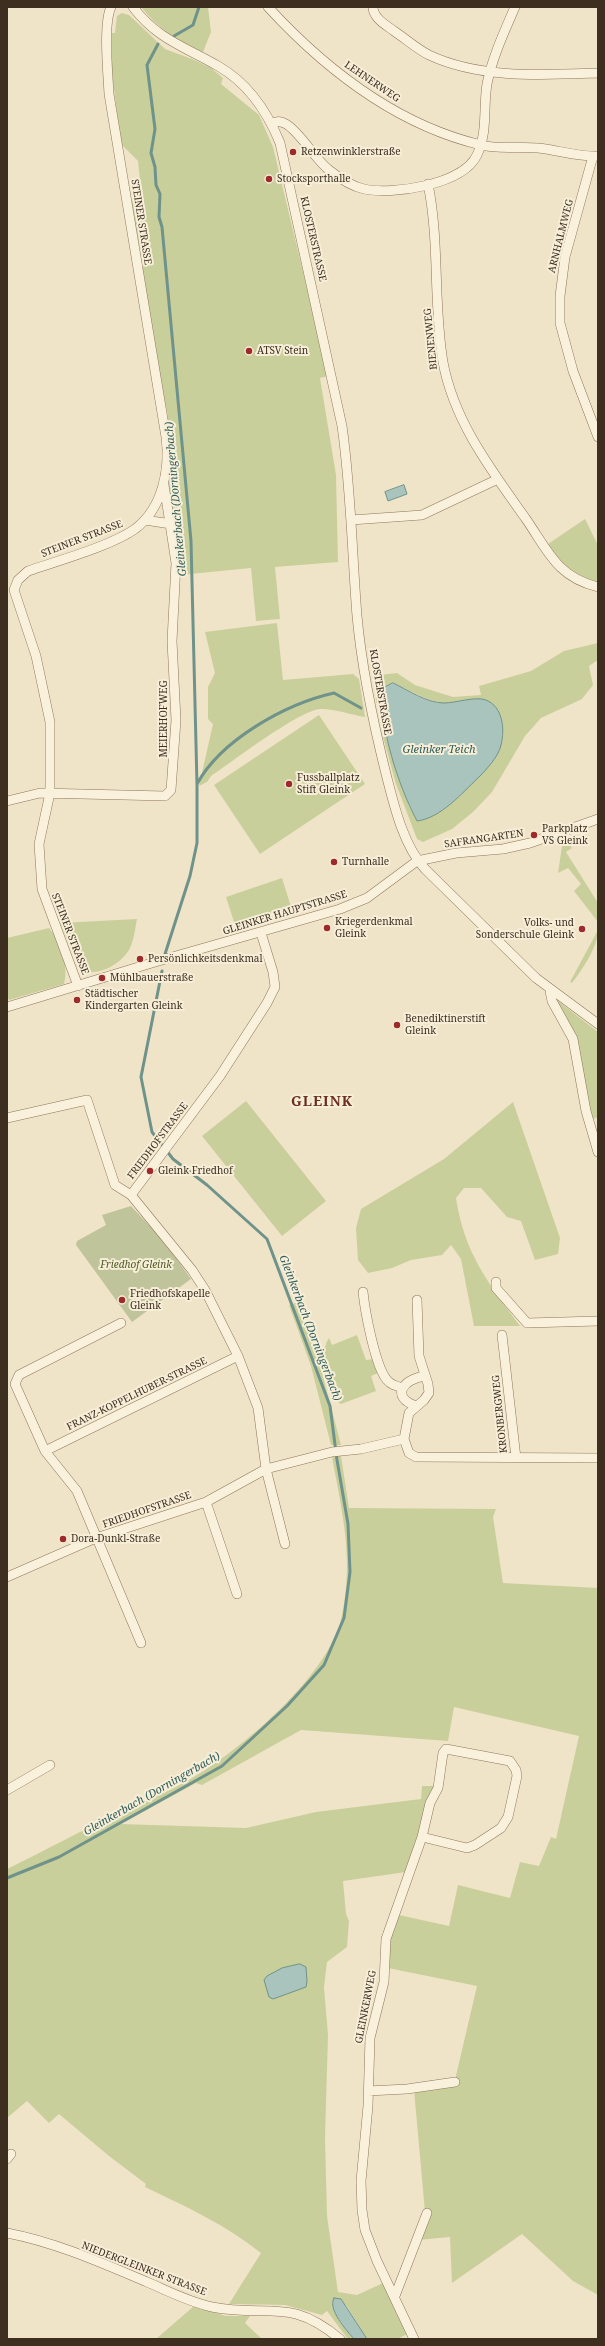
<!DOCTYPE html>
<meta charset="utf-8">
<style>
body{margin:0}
#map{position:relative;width:605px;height:2346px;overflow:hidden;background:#f0e4c8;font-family:"Noto Serif",serif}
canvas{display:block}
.frame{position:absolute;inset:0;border:8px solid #3d2e20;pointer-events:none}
</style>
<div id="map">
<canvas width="605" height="2346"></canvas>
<div class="frame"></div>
</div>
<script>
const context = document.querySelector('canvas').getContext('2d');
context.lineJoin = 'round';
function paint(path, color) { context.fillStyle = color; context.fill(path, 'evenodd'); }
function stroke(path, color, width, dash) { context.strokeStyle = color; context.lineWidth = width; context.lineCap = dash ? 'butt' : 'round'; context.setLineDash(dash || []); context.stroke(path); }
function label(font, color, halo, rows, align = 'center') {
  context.font = font + ' "Noto Serif",serif'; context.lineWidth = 4; context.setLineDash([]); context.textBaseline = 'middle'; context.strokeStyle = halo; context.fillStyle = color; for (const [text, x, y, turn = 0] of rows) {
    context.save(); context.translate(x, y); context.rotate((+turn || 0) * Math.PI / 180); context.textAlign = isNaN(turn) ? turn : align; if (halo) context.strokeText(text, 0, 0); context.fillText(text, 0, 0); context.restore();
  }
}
paint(new Path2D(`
 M141,7h67l3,25 -8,20c-24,-9 -46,-25 -62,-45z
 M122,13l7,2 36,34 27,10 19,9 12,10 -2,6 38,31 14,32 55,229 -8,2 16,97 2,87 -63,5 5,52 -24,2 -5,-53 -71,7 -11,-90 4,-25 -6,-50 -6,-24 -18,-111v-12l-12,-58 9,-25 -2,-19 -17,-17 -9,-70v-41h3l2,-17z
 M585,519l13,26v39c-23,-5 -37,-22 -50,-40z
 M277,623l6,57 70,-6 6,5 6,38c-12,-2 -34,-9 -45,-8 -22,2 -88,53 -109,67l-4,6 -8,4 14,-62 -5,-5v-32l7,-14 -10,-41z
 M598,643v17l-9,6 4,19 -11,14 -41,19 -16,18 -33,56 -19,20 -21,17 -29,13 -6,-3 -21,-55 -13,-47h4l22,69 8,15c17,-2 31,-16 44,-26l3,-94 -21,3 -18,-6 -32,-15 -11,6v13l-6,1v-16l4,-12 17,-2 18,12 38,12 28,-2 -2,-9 52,-15 33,-20z
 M319,715l46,69 -105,70 -46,-69z
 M567,842l5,6 -6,4 32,51v19l-24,-31 7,-7 -13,-16 -10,5 4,-27z
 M282,878l9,29 -56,18 -9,-28z
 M137,919c-2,10 -3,22 -8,31 -9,15 -35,30 -50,17l-19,-44z
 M49,928c12,14 20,38 15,56l-55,16 -2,-4v-58z
 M598,930c0,17 -16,40 -26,53l-2,-1z
 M558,1001l40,31v85l-5,2 -3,-9 -14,-75 -20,-32z
 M246,1101l80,100 -44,35 -80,-100z
 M513,1102l47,136 -2,16 -23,6 -14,-39 -14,-4 -26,-29h-17l-8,10c8,54 32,85 64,128h-46l-13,-67 -10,-14 -9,10 -31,5 -19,8 -24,5 -10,-13 -2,-32 5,-19 83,-50z
 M298,1302l17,44 26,99h-10l-20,-79 -22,-61z
 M357,1335l9,25 7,-1 5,14 -7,3 5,15 -35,13 -3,-2c-6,-18 -21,-47 -9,-64l3,7z
 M341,1456l8,52 147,1 -3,8 10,66 95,5v707l-25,-14 -51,-47 -70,49 -2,-46 -32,3 7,-28 -11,-122 41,-10 22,-94 -89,-18 1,-25 10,-28 50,11 9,-41 52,13 10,-36 19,4 12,-29 5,2 23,-103 -125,-29 -6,34 -147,-11 -99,55 -6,-2 -75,41 125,4 70,-16 105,-13 1,-13h12l-12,43 -16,43 -63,9 3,33 3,7 -2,26 -20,15 -3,25 4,48 -3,103 2,78 11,76 19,3 26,-12 24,51 -9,5h-31l-21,-34 -14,-4 8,21 14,17 -7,-1 -20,-27 -5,4 -37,-10 -56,-1 32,-51c-35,-28 -76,-47 -116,-66l1,-3 -37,-28 -50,-42 -10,9 -22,-22 -20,17v-249c39,-19 77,-40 116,-58 22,-10 45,-19 66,-31 52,-30 141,-105 153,-165 12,-57 0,-103 -10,-158z
 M194,2306l32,10h24l-5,7 17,16h-106z`), '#c9cf9b');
paint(new Path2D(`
 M131,1206l32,34 28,39 -59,43 -56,-77 1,-4 29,-16 -4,-10z`), '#bfc49a');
const water = new Path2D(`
 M404,485l3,9 -19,7 -3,-9z
 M393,683c15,7 34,20 51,20 12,0 31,-7 42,-3 17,7 19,29 15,45 -2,11 -15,25 -23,33 -16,15 -37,40 -61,43 -19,-36 -37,-92 -35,-132z
 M300,1964l6,3 1,14 -1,6 -33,12 -4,-2 -5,-17 3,-4 15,-8z
 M334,2298l7,1 26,40h-13c-7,-8 -27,-30 -20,-41z`);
paint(water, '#a9c4bc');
stroke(water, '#6f938a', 1);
stroke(new Path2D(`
 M174,36l19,-11 6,-18
 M158,44l-11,21 8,64 -4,24 4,14 1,18 4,9 -1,23 3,10 29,314 6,244v58l-7,33 -25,78
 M197,784c24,-44 88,-80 137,-91l27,15
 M7,1878l52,-21 163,-91 65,-60 37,-41 20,-47 6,-46 -2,-48 -11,-64 -7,-54 -63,-167 -60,-54 -34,-26 -21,-27 -11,-55 21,-106`), '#6f938a', 3);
const minor = new Path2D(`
 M133,7c24,32 52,40 85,59 30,17 49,45 62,77l62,283c9,63 10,127 15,190 5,54 16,106 29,158 8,31 17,71 39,95l111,109 62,46
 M268,7c58,63 129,118 213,138 19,5 38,1 57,3 20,2 40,9 60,8
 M373,7c0,11 13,18 21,24 12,8 23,18 35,24 51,24 114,20 169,18
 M272,124c4,-3 9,-3 14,0 14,8 28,34 43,46 10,8 22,16 35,19 28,6 99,-4 113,-34 11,-23 6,-47 10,-71 5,-26 18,-54 28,-77
 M593,156l-28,101 -5,39v27l13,48 25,66
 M428,184c12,59 5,120 15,178 11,60 49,109 83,157 22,32 31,58 72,68
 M145,520l26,4
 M351,520l71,-5 76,-36
 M7,801l33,-8 125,3 6,-6 5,-70 -4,-79 4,-78 -12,-78
 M261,933l12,39 2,15 -8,16 -47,73 -89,119 61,75 13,20 33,66 20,52 8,61 19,75
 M78,986l-36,-97 -3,-45 11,-51v-71l-14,-66 -22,-66 4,-10 10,-9c29,-10 83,-25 107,-42 28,-21 35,-60 31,-92l-57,-343c-1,-20 -6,-70 2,-87
 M550,991l2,10 21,38 13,72 12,41
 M7,1007l148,-45 185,-53 27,-11 50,-37 39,-8 47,-4 27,-6 68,-24
 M7,1118l80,-18 28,85 16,10
 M496,1282v6l31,35 71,-2
 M363,1292c2,19 12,74 24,88 4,5 9,6 16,8
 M121,1323l-102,52 -4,9 30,67 32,40 64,152
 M502,1335l14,123
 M416,1406c-26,-9 -13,-27 9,-30
 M404,1439l5,-26 15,-13 5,-7 -1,-9 -9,-28 -2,-56
 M45,1451l193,-95
 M206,1502l31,92
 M7,1577l89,-39 110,-36 60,-33 66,-17 29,-3 43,-10 5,14 7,4 182,1
 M7,1790l43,-25
 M368,2091l39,-2 48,-7
 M7,2159l4,-5
 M7,2233c48,9 95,30 140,49 21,9 42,20 65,25 55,11 77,-11 128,32
 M395,2296l32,-83
 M414,2339l-37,-78 -12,-31 -3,-20 -1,-29 7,-75 2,-68 14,-56 2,-43 36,-102 8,-34 8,-15 5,-35 3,-4 64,12 6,9 1,6 -9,41 -7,11 -26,17 -8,3 -45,-11`);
stroke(minor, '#8d765c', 10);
stroke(minor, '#faf1dc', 9);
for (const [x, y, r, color] of [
 [293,152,4,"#9e2a2b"],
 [269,179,4,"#9e2a2b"],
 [249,351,4,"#9e2a2b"],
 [289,784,4,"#9e2a2b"],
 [534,835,4,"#9e2a2b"],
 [334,862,4,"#9e2a2b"],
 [327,928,4,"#9e2a2b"],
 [582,929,4,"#9e2a2b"],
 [140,959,4,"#9e2a2b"],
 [102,978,4,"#9e2a2b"],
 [77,1000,4,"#9e2a2b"],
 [397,1025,4,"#9e2a2b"],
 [150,1171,4,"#9e2a2b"],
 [122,1300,4,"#9e2a2b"],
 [63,1539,4,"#9e2a2b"]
]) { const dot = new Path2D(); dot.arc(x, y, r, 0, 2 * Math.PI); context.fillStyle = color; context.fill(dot); stroke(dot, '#f7eed8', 1.5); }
label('10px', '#3d2e20', '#f7eed8', [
 ["LEHNERWEG",372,82,34],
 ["STEINER STRASSE",141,222,81],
 ["ARNHALMWEG",561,236,-76],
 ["KLOSTERSTRASSE",313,239,77],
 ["BIENENWEG",431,339,-96],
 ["STEINER STRASSE",82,539,-21],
 ["KLOSTERSTRASSE",380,692,80],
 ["MEIERHOFWEG",164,719,-90],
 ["SAFRANGARTEN",484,839,-8],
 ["GLEINKER HAUPTSTRASSE",285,913,-17],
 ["STEINER STRASSE",70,934,69],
 ["FRIEDHOFSTRASSE",158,1141,-53],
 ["FRANZ-KOPPELHUBER-STRASSE",137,1394,-26],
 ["KRONBERGWEG",500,1414,-96],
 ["FRIEDHOFSTRASSE",147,1510,-19],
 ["GLEINKERWEG",366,2007,-79],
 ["NIEDERGLEINKER STRASSE",144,2269,21]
]);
label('10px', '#3d2e20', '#f7eed8', [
 ["Retzenwinklerstraße",301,152],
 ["Stocksporthalle",277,179],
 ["ATSV Stein",257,351],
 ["Fussballplatz",297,778],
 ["Stift Gleink",297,790],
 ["Parkplatz",542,829],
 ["VS Gleink",542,841],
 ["Turnhalle",342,862],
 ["Kriegerdenkmal",335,922],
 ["Gleink",335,934],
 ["Volks- und",574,923,"right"],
 ["Sonderschule Gleink",574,935,"right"],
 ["Persönlichkeitsdenkmal",148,959],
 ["Mühlbauerstraße",110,978],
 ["Städtischer",85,994],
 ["Kindergarten Gleink",85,1006],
 ["Benediktinerstift",405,1019],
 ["Gleink",405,1031],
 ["Gleink Friedhof",158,1171],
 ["Friedhofskapelle",130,1294],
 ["Gleink",130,1306],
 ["Dora-Dunkl-Straße",71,1539]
], 'left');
label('italic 10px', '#4d5a26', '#f7eed8', [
 ["Friedhof Gleink",136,1265]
]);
label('italic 11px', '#2f5d5a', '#f7eed8', [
 ["Gleinkerbach (Dorningerbach)",176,499,-95],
 ["Gleinker Teich",439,750],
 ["Gleinkerbach (Dorningerbach)",310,1328,69],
 ["Gleinkerbach (Dorningerbach)",152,1794,-30]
]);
context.letterSpacing = '1px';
label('bold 14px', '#6b2e1e', '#f7eed8', [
 ["GLEINK",322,1102]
]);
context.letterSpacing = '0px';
</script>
